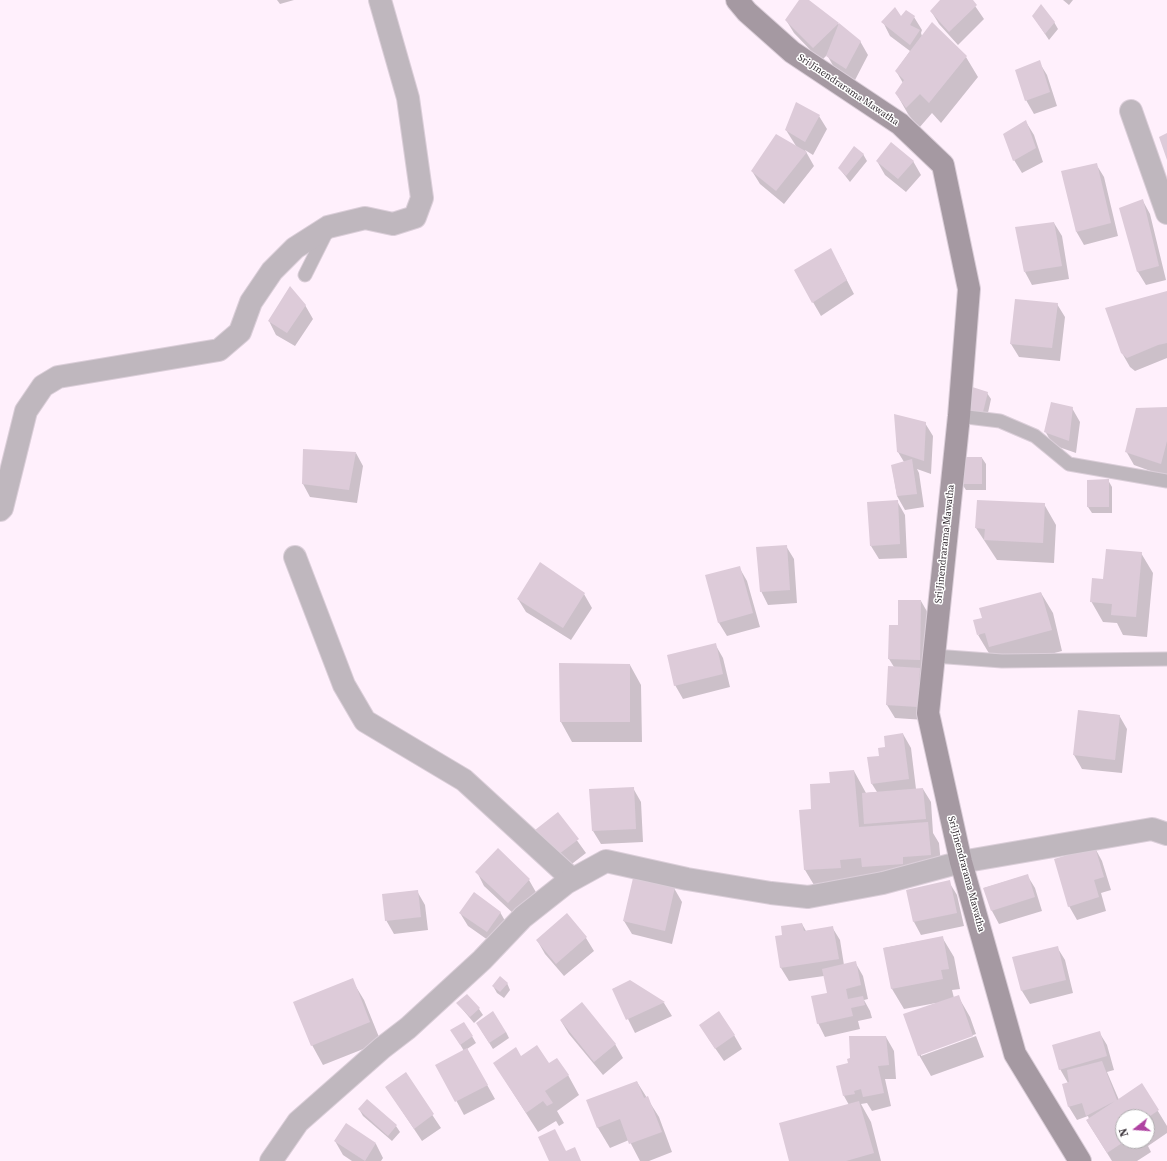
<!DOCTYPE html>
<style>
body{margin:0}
#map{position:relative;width:1167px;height:1161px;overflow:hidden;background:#fff0fc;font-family:"Source Serif 4",serif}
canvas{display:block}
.north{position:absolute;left:1115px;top:1109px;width:40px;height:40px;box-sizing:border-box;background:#fff;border:1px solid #afadaf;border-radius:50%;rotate:253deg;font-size:11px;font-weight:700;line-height:16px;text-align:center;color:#383137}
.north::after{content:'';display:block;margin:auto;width:14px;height:18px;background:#af42a1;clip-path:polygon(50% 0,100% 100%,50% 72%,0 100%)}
</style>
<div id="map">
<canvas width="1167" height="1161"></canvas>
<div class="north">N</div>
</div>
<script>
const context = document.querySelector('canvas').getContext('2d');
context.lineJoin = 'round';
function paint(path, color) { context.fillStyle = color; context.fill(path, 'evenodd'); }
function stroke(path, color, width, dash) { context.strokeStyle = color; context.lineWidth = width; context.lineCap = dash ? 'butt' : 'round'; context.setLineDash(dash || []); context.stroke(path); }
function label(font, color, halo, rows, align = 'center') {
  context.font = font + ' "Source Serif 4",serif'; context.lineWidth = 3; context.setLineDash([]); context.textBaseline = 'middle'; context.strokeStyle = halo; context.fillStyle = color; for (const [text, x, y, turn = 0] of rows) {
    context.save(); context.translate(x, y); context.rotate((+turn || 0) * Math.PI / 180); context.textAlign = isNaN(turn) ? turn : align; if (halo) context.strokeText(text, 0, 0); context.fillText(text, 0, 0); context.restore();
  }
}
paint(new Path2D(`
 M277,0h17l-14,4z
 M800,0h8l52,41 8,14 -14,27 -19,-13 -8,-14 -6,6 -27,-28 -8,-13z
 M942,0h29l13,19 -26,26 -19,-21 -8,-13z
 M1063,0h10l-4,5z
 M1033,16l21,6 4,7 -9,11z
 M914,17l8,13 -1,3 1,3 44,21 12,20 -37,46 -9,-10 -13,15 -11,-14 -12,-21 7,-10 -7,-12 14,-20 -20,-15 -7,-14z
 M1039,62l8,13 10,31 -23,8 -8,-14z
 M819,116l8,13 -14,26 -8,-5 9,16 -30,38 -24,-20 -8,-13 44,-25 -10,-16z
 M1026,122l8,13 9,27 -21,11 -8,-13z
 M863,154l4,7 -17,21 -11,-14z
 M877,161h36l8,14 -15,17 -21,-17z
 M1096,164l8,13 14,59 -34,9 -8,-14z
 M1143,201l7,13 16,66 -20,5 -8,-13 -18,-63z
 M1054,223l8,13 7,43 -37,6 -7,-13z
 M838,263l16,31 -33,22 -26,-45z
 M1167,292v66l-32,13 -5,-4 -8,-14z
 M1057,304l8,13 -5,44 -41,-4 -8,-13z
 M305,305l8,14 -18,27 -19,-11 -7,-14z
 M987,393l4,6 -5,23 -21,-14z
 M1072,408l8,14 -4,31 -23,-8 -8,-14z
 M1167,409v68l-33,-12 -8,-14z
 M925,423l8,13 -2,38 -14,-5 2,4 5,34 -19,3 -8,-14 -5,-30 12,-4 -6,-10z
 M356,453l7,13 -6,37 -47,-6 -7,-13z
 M982,458l4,6v26h-20l-4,-6z
 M1108,480l4,7v26h-20l-4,-6z
 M897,501l8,14 2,43 -28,1 -8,-13z
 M1044,504l12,21 -2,38 -57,-3 -21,-32z
 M786,546l8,13 3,44 -29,2 -7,-14z
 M1141,553l12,20 -6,64 -24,-2 -6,-12 -14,-1 -12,-21 13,-21z
 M739,567l8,14 13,46 -33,9 -8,-13z
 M1041,593l12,20 9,38 -60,16 -8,-13 -4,1 -12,-20z
 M584,594l8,14 -21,32 -45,-28 -8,-13z
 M921,601l8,14 -4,105 -30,-2 -8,-13 7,-38 -5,-8z
 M715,644l8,14 7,29 -47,12 -8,-14z
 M560,664l70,1 11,20 1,57h-70l-11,-20z
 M1079,711l40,4 8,14 -5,44 -40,-4 -8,-14z
 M903,734l8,14 5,41h7l8,13 2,31 6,10 3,32 -125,15 -12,-20 7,-60 19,-26 23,-13 12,22 11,-1 -5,-8 8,-27z
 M633,788l8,14 2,40 -42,2 -8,-13z
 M558,814l28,39 -22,17 -20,-27z
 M1095,848l7,13 9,29 -10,3 5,18 -29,9 -8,-14z
 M498,850l31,30 8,14 -21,22 -32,-30 -7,-14z
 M1027,875l8,13 7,23 -43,13 -7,-13 -8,-23z
 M949,882l8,13 7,31 -43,9 -7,-13 -7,-31z
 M674,888l8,14 -10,42 -40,-10 -8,-13z
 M417,891l8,14 3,25 -34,4 -8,-14z
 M500,912l8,14 -13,19 -27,-19 -8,-13z
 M802,924l4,7 26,-4 8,13 4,25 11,-3 8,14 5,23 -4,1 6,11 2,7 -14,3 2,8 -35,8 -7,-14 11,-29 -5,-18 -35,5 -8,-13 -5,-31 7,-1z
 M942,937l12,20 6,32 -8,1 2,8 4,-2 12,21 6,17 -55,20v2l55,-20 8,21 -53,19 -12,-21 17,-52 -32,6 -12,-20 -8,-41z
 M586,938l8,13 -30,25 -19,-22 -8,-14z
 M1057,947l8,13 8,33 -43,11 -8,-13 -9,-33z
 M352,980l12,20 17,42 -58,23 -11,-20z
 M630,981l34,22 8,13 -37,17 -22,-44z
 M507,983l3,7 -6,8 -7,-5 -4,-7z
 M458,1004l21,5 4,6 -9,8z
 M561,1021l54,23 8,14 -20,17 -34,-41z
 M464,1023l12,20 -9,6 28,50 -31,16 -27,-50 27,-14 -12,-20z
 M481,1030l25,2 3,6 -16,11z
 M1099,1032l8,13 7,25 -7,2 12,28 23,-15 25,41v7l-19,13 3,6 -14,9h-25l-25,-40 2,-2 -1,-3 -11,4 -8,-13 -1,-24 -8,-14zM1123,1117h24v24h-24z
 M734,1035l8,14 -18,12 -16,-23z
 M886,1037l8,14 2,28h-11l6,27 -19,5 -5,-8 -6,1 10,18 10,39h-91l59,-56 -5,-9 -6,-29 11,-3z
 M521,1057l47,18 11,20 -22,16 7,12 -5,3 -3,-5 -18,11 -44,-69z
 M405,1074l36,54 -19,13 -36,-54z
 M637,1082l22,35 13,35 -23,9h-9l-11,-21 -19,8 -12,-20 -10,-27z
 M359,1109l37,17 4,6 -8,9 -29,-25z
 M346,1125l30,19 7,14 -2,3h-29l-9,-6 -8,-14z`), '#0003');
paint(new Path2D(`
 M799,0h10l30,23 -26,25 -28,-28z
 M940,0h33l4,5 -28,27 -19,-21z
 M1041,4l14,18 -10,12 -13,-18z
 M895,7l6,9 5,-6 9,6 -5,9 10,5 -10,15 -29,-23z
 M932,22l35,34 -38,47 -9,-9 -14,14 -11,-15 9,-13 -9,-9z
 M839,23l22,18 -15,28 -20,-13z
 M1040,60l10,32 -25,9 -10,-31z
 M796,102l24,13 -15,27 -20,-12z
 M1026,120l10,28 -23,13 -10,-27z
 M1167,133v27l-8,-23z
 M776,134l31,18 -31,39 -25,-20z
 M891,142l23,19 -16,18 -22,-18z
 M854,146l10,8 -18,22 -8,-8z
 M1097,163l14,60 -35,9 -15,-61z
 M1143,199l16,67 -22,6 -18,-64z
 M1054,222l8,44 -38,6 -9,-45z
 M831,248l16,32 -35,23 -18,-33z
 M290,286l16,19 -19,28 -19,-12z
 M1167,291v52l-9,2 -31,13 -6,-5 -16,-45z
 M1015,299l43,4 -6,45 -42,-4z
 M966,385l22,7 -6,24 -19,-8z
 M1051,402l22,5 -4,34 -25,-9z
 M1167,407v34l-6,23 -36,-12 11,-44z
 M894,414l32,8 -2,39 -27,-9z
 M303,449l53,3 -7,38 -47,-6z
 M961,457h21v27h-21z
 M912,459l5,35 -20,2 -6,-31z
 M1109,479v28h-22v-27z
 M898,500l2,44 -30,2 -3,-44z
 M977,500l68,3 -2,40 -59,-3 1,-11 -10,-1z
 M787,545l3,45 -30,2 -4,-45z
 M1106,549l36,3 -6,65 -25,-2 1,-11 -22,-2 2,-24 11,1z
 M540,562l45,31 -22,35 -46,-29z
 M740,566l13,47 -35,10 -13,-48z
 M1041,592l11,38 -63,17 -4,-14 -8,2 -4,-15 9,-2 -3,-10z
 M898,600h23l-1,60 -32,-1 1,-34h9z
 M716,643l7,31 -49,12 -7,-31z
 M559,663l71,1v58h-70z
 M888,666l32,2 -2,39 -32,-2z
 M1078,710l42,5 -5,45 -42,-5z
 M903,733l6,46 -38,5 -4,-27 12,-1 -1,-8 7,-1 -1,-11z
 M854,770l5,57 69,-5 3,33 -28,2v7l-41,3 -1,-9 -21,2 1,8 -37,2 -5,-60 12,-1 -1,-25 20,-1 -1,-11z
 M634,787l2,42 -44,2 -3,-42z
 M923,788l3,31 -62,5 -2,-31z
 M558,812l21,27 -24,18 -20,-27z
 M1095,847l9,30 -10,3 5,17 -31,10 -14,-48z
 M498,848l32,31 -22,24 -33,-31z
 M1028,874l7,23 -44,14 -8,-23z
 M633,878l42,9 -10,44 -42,-10z
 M950,880l7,33 -44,9 -7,-32z
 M418,890l3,27 -36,4 -3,-27z
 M474,892l27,20 -14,20 -28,-19z
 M567,913l20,24 -31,27 -20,-24z
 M802,923l2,8 29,-5 6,33 -59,9 -5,-32 7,-1 -1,-9z
 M943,936l6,33 -8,1 2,9 -52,10 -8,-41z
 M1058,946l8,34 -45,11 -9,-34z
 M856,961l5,24 -15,4 2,10 15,-3 2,9 -14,3 2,8 -36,8 -6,-28 16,-3 -5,-24z
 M500,976l8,7 -8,9 -8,-6z
 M353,978l17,44 -59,24 -18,-44z
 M630,980l35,22 -39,18 -14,-31z
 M467,994l13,14 -10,9 -14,-14z
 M959,995l14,41 -55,20 -15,-42z
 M582,1002l34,42 -22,18 -34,-42z
 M493,1011l13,21 -17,11 -13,-20z
 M719,1011l16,24 -20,14 -16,-24z
 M464,1022l9,14 -13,9 -10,-15z
 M1100,1031l7,25 -48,14 -7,-25z
 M849,1036h37l3,29 -11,1 6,27 -21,4 -2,-8 -7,2 1,3 -12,2 -7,-30 12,-3 -1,-4 3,-1z
 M537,1045l12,18 8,-5 12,17 -24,16 8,12 -6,3 -4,-5 -17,12 -33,-50 23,-16 5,9z
 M467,1048l21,37 -33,17 -20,-37z
 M1102,1061l15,39 25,-17 17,27 -12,8v-1h-24v24h2l-18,12 -21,-33 29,-19 -29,15 -4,-13 -14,4 -6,-23 7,-2 -2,-12z
 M406,1072l28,42 -20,15 -29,-42z
 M637,1081l7,17 4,-2 14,36 -33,12 -9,-25 -23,9 -11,-28z
 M367,1099l30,26 -9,11 -30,-27z
 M859,1101l15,52 -28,8h-57l-10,-38z
 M346,1123l30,20 -11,18 -31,-20z
 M555,1129l11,22 9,-4 6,14h-32l-11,-24z`), '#ddcbd9');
const service = new Path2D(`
 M305,275l22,-44
 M959,416l41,5 35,15 34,28 98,17
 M934,656l68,5 165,-2`);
const minor = new Path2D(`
 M1131,111l36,102
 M0,510l2,-2 24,-97 17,-25 15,-9 161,-27 21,-18 11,-30 21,-31 23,-23 33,-21 37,-9 28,6 22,-7 7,-19 -14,-100 -28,-98
 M295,557l49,128 21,36 99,59 108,99
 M961,862l191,-33 15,5`);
const tertiary = new Path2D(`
 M271,1161l27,-39 84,-74 26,-20 74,-68 41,-43 43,-34 40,-22 81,18 84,14 37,4 75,-14 78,-21`);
const secondary = new Path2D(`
 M737,0l10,12 45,40 108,72 43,41 26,124 -10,127 -31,297 33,149 54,192 65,107`);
stroke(service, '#dbced9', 15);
stroke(minor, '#dbced9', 24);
stroke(tertiary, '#dbced9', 24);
stroke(secondary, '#dbced9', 24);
stroke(service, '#bfb7be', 13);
stroke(minor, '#bfb7be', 22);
stroke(tertiary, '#bfb7be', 22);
stroke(secondary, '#a599a2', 22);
label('10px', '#383137', '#fff', [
 ["Sri Jinendrarama Mawatha",848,90,34],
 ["Sri Jinendrarama Mawatha",945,544,-84],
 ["Sri Jinendrarama Mawatha",966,874,75]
]);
</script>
